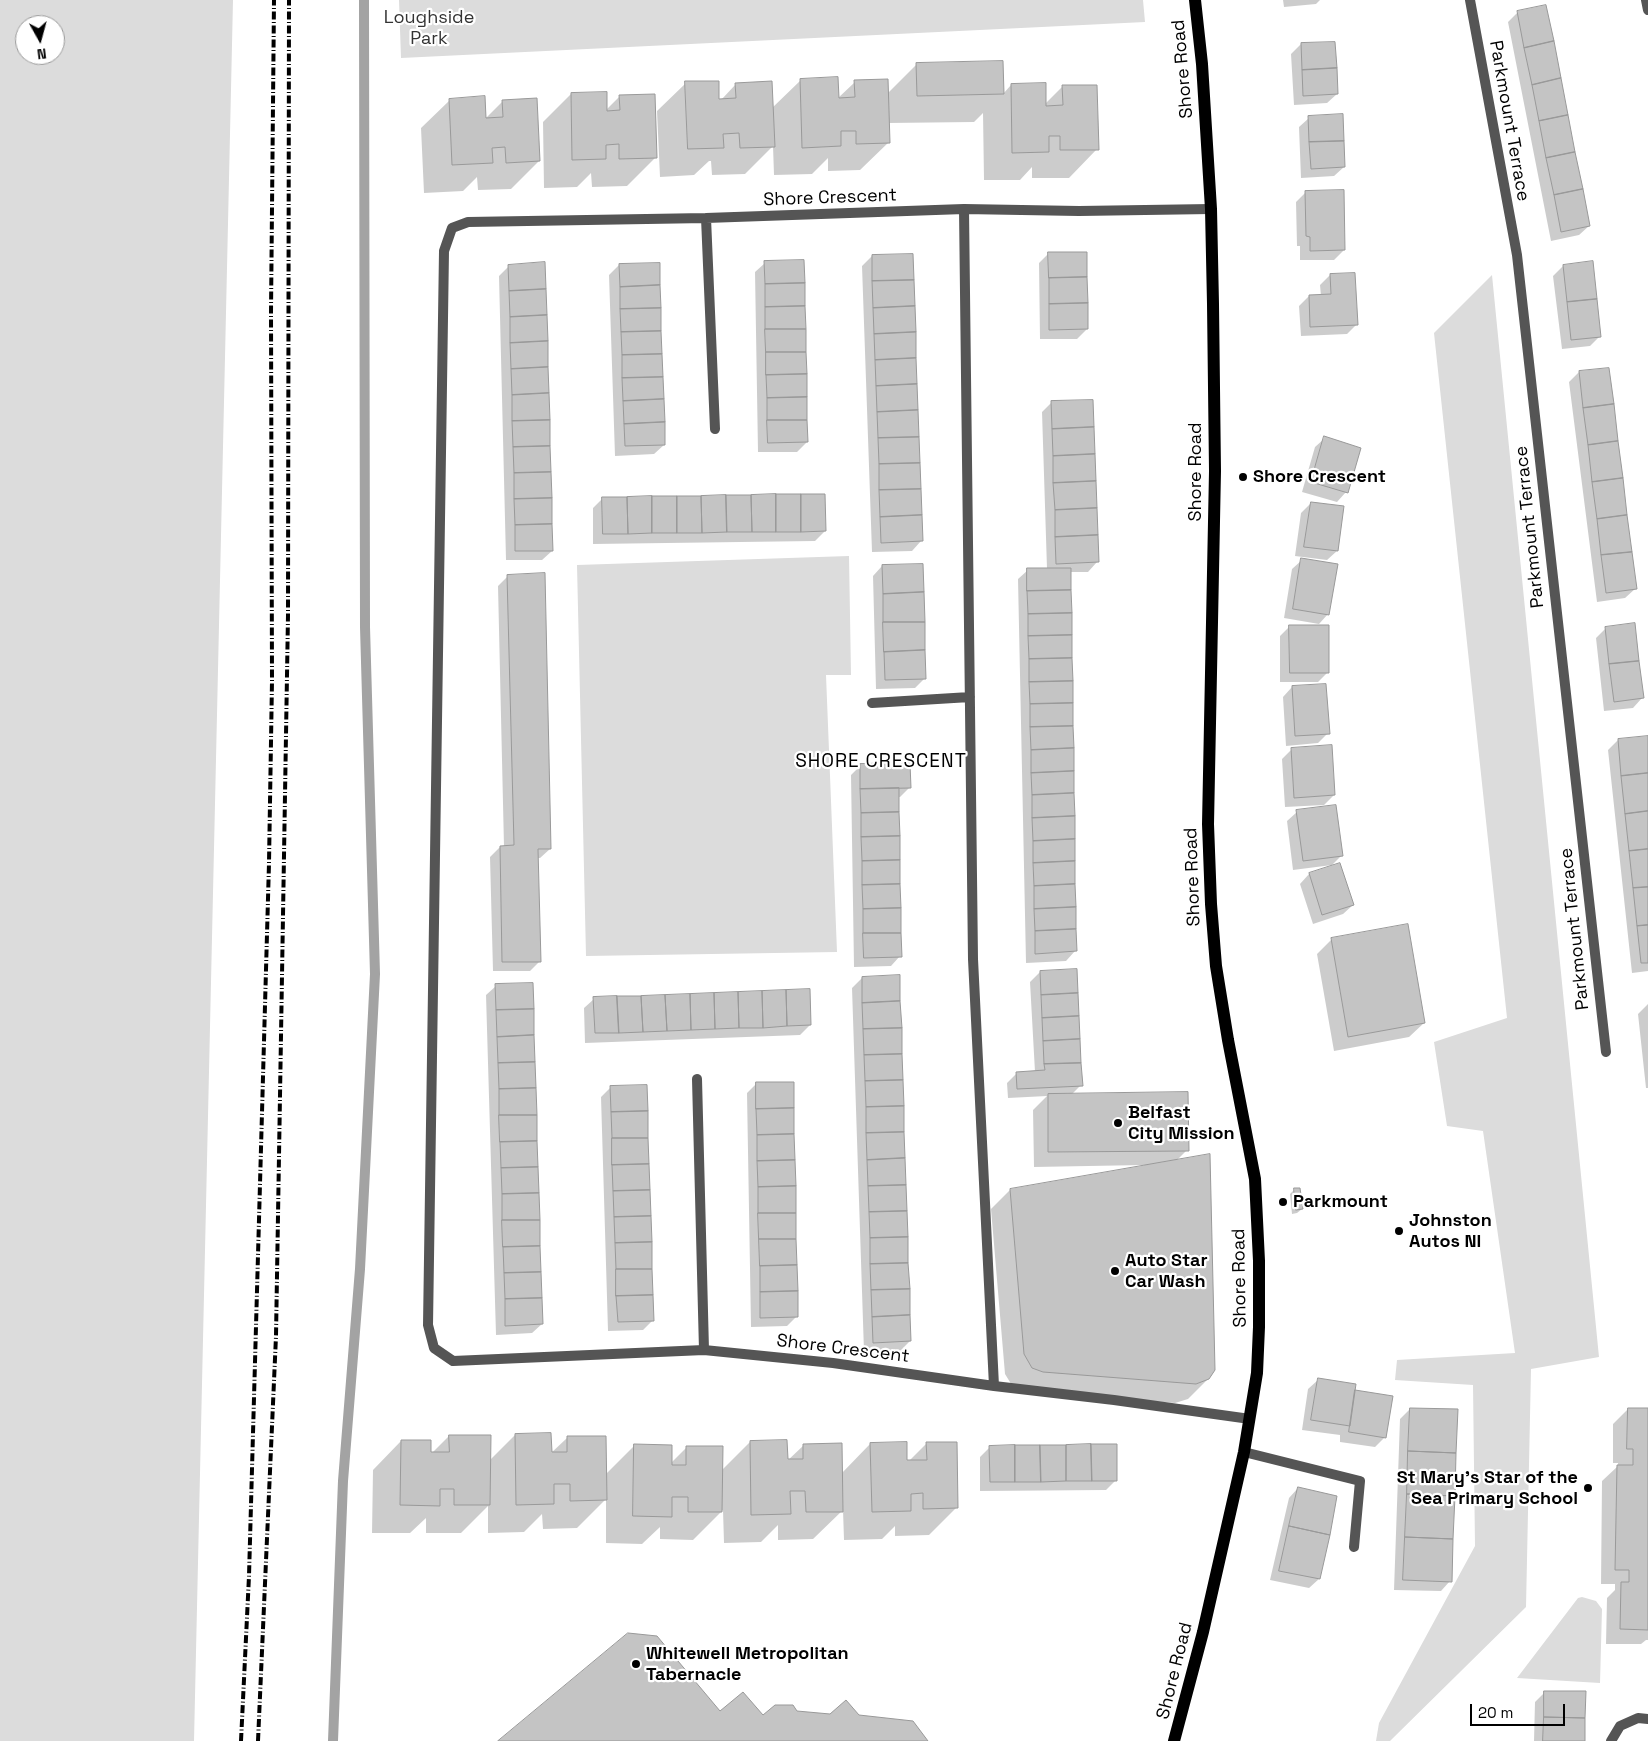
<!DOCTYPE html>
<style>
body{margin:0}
#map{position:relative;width:1648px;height:1741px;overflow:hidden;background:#fff;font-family:"Space Grotesk",sans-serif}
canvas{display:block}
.north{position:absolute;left:15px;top:15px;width:50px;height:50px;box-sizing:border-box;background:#fff;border:1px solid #999;border-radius:50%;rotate:173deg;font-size:14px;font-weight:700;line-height:20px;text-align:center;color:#000}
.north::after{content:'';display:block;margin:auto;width:18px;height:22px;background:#000;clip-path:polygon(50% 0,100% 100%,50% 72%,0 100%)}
.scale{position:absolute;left:1470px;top:1704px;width:95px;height:22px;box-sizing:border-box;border:2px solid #000;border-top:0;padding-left:6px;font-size:15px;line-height:18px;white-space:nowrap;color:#000;-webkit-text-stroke:4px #fff;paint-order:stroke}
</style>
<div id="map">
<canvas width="1648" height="1741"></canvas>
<div class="north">N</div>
<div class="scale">20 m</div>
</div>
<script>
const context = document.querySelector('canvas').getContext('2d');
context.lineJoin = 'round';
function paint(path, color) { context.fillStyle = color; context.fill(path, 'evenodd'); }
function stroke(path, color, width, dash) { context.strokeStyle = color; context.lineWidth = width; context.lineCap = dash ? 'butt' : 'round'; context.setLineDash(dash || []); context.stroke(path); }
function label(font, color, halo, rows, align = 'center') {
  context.font = font + ' "Space Grotesk",sans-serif'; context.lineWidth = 4.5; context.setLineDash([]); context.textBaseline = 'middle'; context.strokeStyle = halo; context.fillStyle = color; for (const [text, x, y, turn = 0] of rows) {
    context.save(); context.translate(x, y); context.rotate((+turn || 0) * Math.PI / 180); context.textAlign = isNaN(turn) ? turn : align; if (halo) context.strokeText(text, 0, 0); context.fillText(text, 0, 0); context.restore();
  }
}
paint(new Path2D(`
 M0,0h233l-39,1741h-194zM25,25h30v30h-30z
 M399,0h744l2,22 -744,36z
 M1492,275l107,1082 -68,12 -5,238 -136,134h-14l3,-18 96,-177 -2,-161 -78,-5 2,-20 118,-7 -32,-222 -36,-5 -13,-84 73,-24 -73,-685z
 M849,556l2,119h-25l11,277 -251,4 -9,-391z
 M1582,1597l14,4 6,8 -2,74 -83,-5 61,-80z`), '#dcdcdc');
paint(new Path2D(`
 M1283,0h37l-4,4 -32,3z
 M1518,12l71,214 -10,9 -28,6 -43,-219z
 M1301,44l36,50 -10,9 -33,2 -3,-51z
 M1002,62l1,32 8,-9 34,19 18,-18 34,63 -28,29h-37v-11l-12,13h-36l-1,-67 -9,9 -86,1 1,19 -29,28 -32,1v-13l-16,16 -38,1 -1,-29 -28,28 -33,1 -1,-14h-2l-15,14 -34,2 -3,-66 29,-28 32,17h3l15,-16 36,24 29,-28 36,19 18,-17 32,12 30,-30z
 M571,94l35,16 14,-14 35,62 -28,28 -35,1 -1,-14 -14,14 -33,1 -1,-66z
 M450,100l35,19 18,-18 36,60 -28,28 -33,1 -1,-13 -14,14 -39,2 -3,-65z
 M1309,118l35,49 -10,9 -33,2 -2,-51z
 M1306,192l38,58 -10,10h-34v-14h-3l-1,-44z
 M1049,253l38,76 -10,10h-37l-1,-76z
 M872,256l49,285 -9,10 -40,1 -10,-286z
 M765,263l42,179 -10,10h-39l-3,-180z
 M619,265l45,180 -10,9 -39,2 -6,-181z
 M509,266l43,285 -10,9h-36l-7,-284z
 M1563,266l37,70 -10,10 -28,3 -9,-73z
 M1330,275l27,49 -10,10 -46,2 -2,-30 10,-10h12l-1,-11z
 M1608,369l27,220 -10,9 -28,4 -28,-220 10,-10z
 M1051,403l46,159 -9,10h-18l5,379 -9,10 -40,2 -8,-384 10,-9 19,-1 -5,-157z
 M1325,438l21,54 -9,10 -35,-10 13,-45z
 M603,498l222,33 -10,10 -222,3v-36z
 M1311,503l26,48 -10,9 -32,-4 6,-43z
 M1302,560l26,54 -9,10 -35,-6 8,-49z
 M882,566l43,112 -10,10 -39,1 -3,-113z
 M508,576l42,273 -10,9h-3l3,103 -10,10h-37l-3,-114 10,-10h4l-6,-261z
 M1290,626l38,46 -10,10h-38v-46z
 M1606,628l36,70 -9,10 -29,3 -8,-73z
 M1292,687l36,46 -10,10 -32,3 -3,-49z
 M1618,740l30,7v224l-16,2 -24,-223z
 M1292,749l42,46 -10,10 -39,2 -3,-48z
 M860,766l50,21 -10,10h-2l2,159 -9,10 -37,1 -3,-192z
 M1297,812l45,43 -10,10 -39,5 -6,-49z
 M1339,865l14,40 -10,9 -30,10 -13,-40 9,-10z
 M1332,939l92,84 -15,14 -75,14 -17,-97z
 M1040,972l41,113 -10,10 116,55 -11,11 32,218 -20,20 -13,4 -152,-12 -10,-4 -8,-13 -14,-165 19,-19 135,-23 -1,-2 -110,2 -1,-57 14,-14 -39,2 -1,-15 10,-10 18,-1 -5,-90z
 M862,978l48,363 -10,10 -36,1 -12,-364z
 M496,986l46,338 -10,9 -36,2 -10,-340z
 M594,999l216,26 -10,10 -215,8 -1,-35z
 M1648,1004v84h-2l-8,-74z
 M756,1084l41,232 -10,10 -36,1 -4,-234z
 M610,1088l43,232 -10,10 -35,1 -7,-234z
 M1294,1190l8,19 -5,4 -5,1 -2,-20z
 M1318,1380l36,11 31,46 -10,10 -35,-5v-7l-38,-5 6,-41z
 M1410,1409l40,172 -9,10 -47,-1 6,-171z
 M1628,1409h20v231h-2l-5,4h-35l1,-46 8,-8v-6h-14l1,-103 16,-15v-3h-5v-39z
 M515,1435l35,19 17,-16 38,37 30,-30 35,19 17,-17 35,23 28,-28 36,20 18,-17 37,29 29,-30 36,17h3l18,-18 30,64 -28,28 -34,1v-10l-13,13 -38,1 -1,-30 -30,29 -35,1v-15l-17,17 -37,1 -1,-33 -30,30 -33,-1v-12l-18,17 -36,-1v-44l-29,29 -34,1 -1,-15 -18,18 -36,1v-27l-27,27h-35v-15l-16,15h-38l1,-63 28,-29 31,12 17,-17 40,25z
 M990,1447l126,33 -10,10 -126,1v-34z
 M1298,1488l21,91 -10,9 -39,-8 19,-82z
 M1545,1692l39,49h-50l1,-39z`), '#0003');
stroke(new Path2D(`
 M333,1741l10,-260 17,-212 15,-295 -10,-347 -1,-627`), '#a3a3a3', 10);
const building = new Path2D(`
 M1546,5l8,36 -30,7 -7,-37z
 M1554,41l7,37 -29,7 -8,-37z
 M1335,42l2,26 -35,2 -1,-27z
 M1003,61l1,33 -87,2 -1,-33z
 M1337,68l1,26 -35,2 -1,-26z
 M838,77l1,21 16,-1 -1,-17 34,-1 2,64 -34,1v-13h-15v15l-39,2 -2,-69z
 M1561,78l7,37 -29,6 -7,-36z
 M685,81h34v18l17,-1 -1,-15 37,-2 3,66 -35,1 -1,-15 -16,1 1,14 -36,1z
 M1046,83v23l17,-1 -1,-20h35l2,65h-39v-14h-11v16l-37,1 -1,-69z
 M607,92v19l13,-1 -1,-15 36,-1 2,64 -38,1v-15l-13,1v14l-34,1 -1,-67z
 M485,96l1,22 17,-1 -1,-17 35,-2 3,63 -34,2 -1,-16 -13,1 1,15 -41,2 -3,-66z
 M1343,114l1,27 -35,1 -1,-26z
 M1568,115l7,37 -29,6 -7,-37z
 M1344,141l1,26 -34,2 -2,-27z
 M1575,152l8,37 -29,6 -8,-37z
 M1583,189l7,37 -29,6 -7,-37z
 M1344,190l1,60 -35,1v-14l-4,-1 -1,-45z
 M1048,252h39v25l-38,1z
 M913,254l1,26 -42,1v-26z
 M804,260l1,23 -40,1 -1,-23z
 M1593,261l4,38 -30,3 -4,-37z
 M545,262l1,27 -37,2 -1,-26z
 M660,263v22l-40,2 -1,-23z
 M1355,273l3,52 -48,2 -1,-32 22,-1 -1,-20z
 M1087,277l1,26 -39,1v-26z
 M914,280l1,26 -42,2 -1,-27z
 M805,283v23l-40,1v-23z
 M660,285l1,23 -41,1v-22z
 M546,289l1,26 -37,2 -1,-26z
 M1597,299l4,38 -30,3 -4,-38z
 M1088,303v26l-39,1v-26z
 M805,306l1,23h-41v-22z
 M915,306l1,26 -42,2 -1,-26z
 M661,308v23l-40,1 -1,-23z
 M547,315l1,26 -38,2v-26z
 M765,329h41v23h-40z
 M661,331l1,23 -40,1 -1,-23z
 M916,332v26l-41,2 -1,-26z
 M548,341v26l-37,2 -1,-26z
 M766,352h40l1,22 -41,1z
 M662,354l1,23 -41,1v-23z
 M916,358l1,26 -41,2 -1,-26z
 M548,367l1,26 -37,2 -1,-26z
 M1609,368l5,36 -31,4 -4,-37z
 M807,374v23l-40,1 -1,-23z
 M663,377l1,22 -41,2 -1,-23z
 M917,384l1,26 -41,2 -1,-26z
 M549,393l1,27 -38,1v-26z
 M807,397v23h-40v-22z
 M664,399l1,23 -41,2 -1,-23z
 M1093,400l1,27 -42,2 -1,-28z
 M1614,404l4,37 -30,4 -5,-37z
 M918,410l1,27 -41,1 -1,-26z
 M550,420v26l-37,1 -1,-26z
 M767,420h40l1,22 -40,1z
 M665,422v23l-40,1 -1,-22z
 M1094,427l1,27 -42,2 -1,-27z
 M1324,436l37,12 -13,45 -37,-11z
 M919,437l1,26 -41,1 -1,-26z
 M1618,441l5,37 -31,4 -4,-37z
 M550,446l1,26 -37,1 -1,-26z
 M1095,454l1,27 -43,2v-27z
 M920,463l1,26 -42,1v-26z
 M551,472l1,26 -38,1v-26z
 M1623,478l4,37 -30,4 -5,-37z
 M1096,481l1,27 -42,2 -2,-27z
 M921,489l1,26 -42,2 -1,-27z
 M776,494v38h-24l-1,-37z
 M776,494h25v38h-25z
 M801,494h24l1,37 -25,1z
 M726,495l1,37 -25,1 -1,-37z
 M726,495h25l1,37h-25z
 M652,496v37l-24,1 -1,-37z
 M652,496h25v37h-25z
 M677,496h24l1,37h-25z
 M602,497h25l1,37h-25z
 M552,498v26l-37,1 -1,-26z
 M1311,502l33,4 -6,45 -34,-4z
 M1097,508l1,27 -43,2v-27z
 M922,515l1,26 -42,2 -1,-26z
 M1627,515l5,37 -31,3 -4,-36z
 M552,524l1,27h-38v-26z
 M1098,535l1,27 -43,2 -1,-27z
 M1632,552l5,37 -31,4 -5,-38z
 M1301,558l37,6 -9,51 -36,-6z
 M923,564l1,28 -41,2 -1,-29z
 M1027,568h44v22l-44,1z
 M545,573l6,276h-13l3,113h-39l-2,-116 14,-1 -7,-270z
 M1071,590l1,23 -44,1 -1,-23z
 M924,592l1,30h-42v-28z
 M1072,613v22l-44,1v-22z
 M883,622h42v28l-41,2z
 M1635,623l4,38 -30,3 -4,-37z
 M1289,625h40v48h-39z
 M1072,635v23l-43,1 -1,-23z
 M925,650l1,29 -41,1 -1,-28z
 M1072,658l1,23 -44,1v-23z
 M1639,661l5,37 -30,4 -5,-38z
 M1073,681v22l-43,1 -1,-22z
 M1326,684l4,50 -35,2 -3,-50z
 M1073,703v23l-43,1v-23z
 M1073,726l1,22 -43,2 -1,-23z
 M1648,736v37l-27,3 -3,-37z
 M1332,745l3,50 -41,3 -3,-50z
 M1074,748v23l-43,2v-23z
 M910,763l1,25 -51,1v-25z
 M1074,771v22l-42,2 -1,-22z
 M1648,773v38l-23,3 -4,-38z
 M899,788v24l-38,1 -1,-24z
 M1074,793l1,23 -43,2v-23z
 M1336,805l7,51 -40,5 -7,-51z
 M1648,811v38l-19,2 -4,-37z
 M899,812l1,24 -39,1v-24z
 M1075,816v23l-42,2 -1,-23z
 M900,836v24l-38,1 -1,-24z
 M1075,839v22l-42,2v-22z
 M1648,849v38l-15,1 -4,-37z
 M900,860v24l-38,1v-24z
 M1075,861v23l-41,2 -1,-23z
 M1340,863l14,42 -32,10 -13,-42z
 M900,884l1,24 -38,1 -1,-24z
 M1075,884l1,23 -42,2v-23z
 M1648,887v38l-11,1 -4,-38z
 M1076,907v22l-41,2 -1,-22z
 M901,908v25h-38v-24z
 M1408,924l17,99 -77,14 -17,-99z
 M1648,925v38h-7l-4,-37z
 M1076,929l1,22 -42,3v-23z
 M863,933h38l1,24 -38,1z
 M1077,969l1,24 -37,2 -1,-24z
 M900,975v26l-38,2v-26z
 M533,983l1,26 -38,1 -1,-26z
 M810,989l1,36 -24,1 -1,-36z
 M786,990l1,36 -24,2 -1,-37z
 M762,991l1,37h-24l-1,-36z
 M738,992l1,36 -24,1 -1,-36z
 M714,993l1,36 -24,1 -1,-36z
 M1078,993l1,23 -37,2 -1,-23z
 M690,994l1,36 -24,1 -2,-36z
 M665,995l2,36 -24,1 -2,-36z
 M617,996l2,37h-24l-2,-36z
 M617,996h24l2,36 -24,1z
 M900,1001l2,27 -39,1 -1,-26z
 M534,1009v26l-37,2 -1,-27z
 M1079,1016l1,23 -37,2 -1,-23z
 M902,1028v26l-38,1 -1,-26z
 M534,1035l1,27 -37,1 -1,-26z
 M1080,1039l1,24 -37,1 -1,-23z
 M902,1054l1,26 -38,1 -1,-26z
 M535,1062l1,26 -37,1 -1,-26z
 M1081,1063l2,23 -66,3 -1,-17 29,-2 -1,-6z
 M903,1080l1,26 -38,1 -1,-26z
 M756,1082h38v26l-38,1z
 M647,1085l1,26 -37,1 -1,-26z
 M536,1088l1,27h-38v-26z
 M1188,1092l1,59 -141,1v-58z
 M904,1106v26l-38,1v-26z
 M794,1108v26l-37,1 -1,-26z
 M648,1111v27h-36l-1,-26z
 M499,1115h38v26l-37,1z
 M904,1132l1,26 -38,2 -1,-27z
 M794,1134l1,26 -38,1v-26z
 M612,1138h36l1,26 -37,1z
 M537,1141l1,26 -37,1 -1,-26z
 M1210,1154l5,216 -6,9 -13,5 -153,-12 -11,-4 -8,-14 -14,-165z
 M905,1158l1,27 -38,1 -1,-26z
 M795,1160l1,26 -38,1 -1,-26z
 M649,1164l1,26 -37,1 -1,-26z
 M538,1167l1,26 -37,1 -1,-26z
 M906,1185l1,26 -38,1 -1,-26z
 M796,1186v27h-38v-26z
 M1294,1188h6l3,21 -7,1z
 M650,1190l1,26 -37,1 -1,-26z
 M539,1193l1,27h-38v-26z
 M907,1211l1,26 -38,1 -1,-26z
 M758,1213h38v26h-37z
 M651,1216l1,26 -37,1 -1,-26z
 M502,1220h38v26l-37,1z
 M908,1237v26l-38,1v-26z
 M759,1239h37l1,26 -37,1z
 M652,1242v27h-36l-1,-26z
 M540,1246l1,26 -37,1 -1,-26z
 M908,1263l2,26 -39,1 -1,-26z
 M797,1265l1,26 -38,1v-26z
 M616,1269h36l1,26 -37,1z
 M541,1272l1,26 -37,1 -1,-26z
 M910,1289v26l-38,2 -1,-27z
 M798,1291v26l-38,1v-26z
 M653,1295l1,26 -36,1 -2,-26z
 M542,1298l1,26 -38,2v-27z
 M910,1315l1,26 -38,2 -1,-26z
 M1318,1378l38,6 -6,42 -39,-6z
 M1355,1390l38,6 -7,42 -37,-6z
 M1410,1408l48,1 -2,44 -48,-2z
 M1628,1408h20v222l-28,-1 1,-47h8v-12h-14l2,-105h16v-16h-6z
 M551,1433l1,19h15v-16h39l1,64 -37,1v-17h-16v20l-38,1 -1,-71z
 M449,1435h42l-1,70h-36v-16h-14v17l-40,-1 1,-65h30v12h18z
 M787,1440l1,19h15v-15l39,-1 1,69h-37l-1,-21h-15l1,23 -40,1 -1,-74z
 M907,1442v18h20l-1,-18h31l1,66 -35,1v-16l-12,1v17l-39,1 -2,-69z
 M634,1444l38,1v20h14v-19h37l-1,66h-34v-15h-16v20l-39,-1z
 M1091,1444h26v37h-25z
 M1091,1444l1,37h-26v-36z
 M1015,1445v37h-25l-1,-36z
 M1015,1445h25l1,37h-26z
 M1040,1445h26v36l-25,1z
 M1408,1451l48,2 -1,43 -48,-2z
 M1298,1487l39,9 -7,39 -41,-9z
 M1407,1494l48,2 -2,43 -48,-2z
 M1289,1526l41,9 -10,44 -41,-8z
 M1405,1537l48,2 -1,43 -49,-2z
 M628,1633l29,3 63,75 23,-19 20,23 12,-10h18l4,6 33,3 16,-14 13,15 54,6 15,20h-430z
 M1544,1691h42l-1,27 -41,-1z
 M1544,1717l41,1v23h-42z`);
paint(building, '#c4c4c4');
stroke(building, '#999', 1);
stroke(new Path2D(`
 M1470,0l47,255 89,797
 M1646,0l2,10
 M964,209l9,750 21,427
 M1211,209l-132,2 -115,-2 -258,9 -238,4 -16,6 -8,23 -16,1074 6,23 19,13 251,-11 129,13 161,23 120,14 136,19
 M706,218l9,211
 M872,703l98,-6
 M697,1079l7,271
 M1244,1452l116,29 -6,66
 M1611,1741l9,-15 18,-8 10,1`), '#555', 10);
stroke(new Path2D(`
 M1174,1741l29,-109 41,-180 13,-79 2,-46v-66l-4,-82 -27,-139 -12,-74 -5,-62 -3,-80 7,-353 -2,-167 -2,-95 -9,-145 -7,-64`), '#000', 12);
stroke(new Path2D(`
 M241,1741l8,-165 20,-713 3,-182 -1,-369 3,-312
 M258,1741l18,-405 12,-721 1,-615`), '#000', 4, [8, 2.5, 1, 2.5]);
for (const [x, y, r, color] of [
 [1243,477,5,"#000"],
 [1118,1123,5,"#000"],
 [1283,1202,5,"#000"],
 [1399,1231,5,"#000"],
 [1115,1271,5,"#000"],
 [1588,1488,5,"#000"],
 [636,1664,5,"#000"]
]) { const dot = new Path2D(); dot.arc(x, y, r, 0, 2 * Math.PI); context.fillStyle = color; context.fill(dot); stroke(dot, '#fff', 2); }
label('18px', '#333', '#fff', [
 ["Loughside",429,18],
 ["Park",429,39]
]);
label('18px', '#000', '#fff', [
 ["Shore Road",1183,69,-95],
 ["Parkmount Terrace",1509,121,80],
 ["Shore Crescent",830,198,-2],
 ["Shore Road",1196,472,-90],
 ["Parkmount Terrace",1530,527,-96],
 ["Shore Road",1193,877,-92],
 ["Parkmount Terrace",1575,929,-96],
 ["Shore Road",1240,1278,-91],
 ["Shore Crescent",843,1349,7],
 ["Shore Road",1175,1671,-76]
]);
label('bold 18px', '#000', '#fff', [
 ["Shore Crescent",1253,477],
 ["Belfast",1128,1113],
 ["City Mission",1128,1134],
 ["Parkmount",1293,1202],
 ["Johnston",1409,1221],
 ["Autos NI",1409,1242],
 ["Auto Star",1125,1261],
 ["Car Wash",1125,1282],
 ["St Mary's Star of the",1578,1478,"right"],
 ["Sea Primary School",1578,1499,"right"],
 ["Whitewell Metropolitan",646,1654],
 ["Tabernacle",646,1675]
], 'left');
context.letterSpacing = '1px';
label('19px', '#000', '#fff', [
 ["SHORE CRESCENT",881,762]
]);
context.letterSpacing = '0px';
</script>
